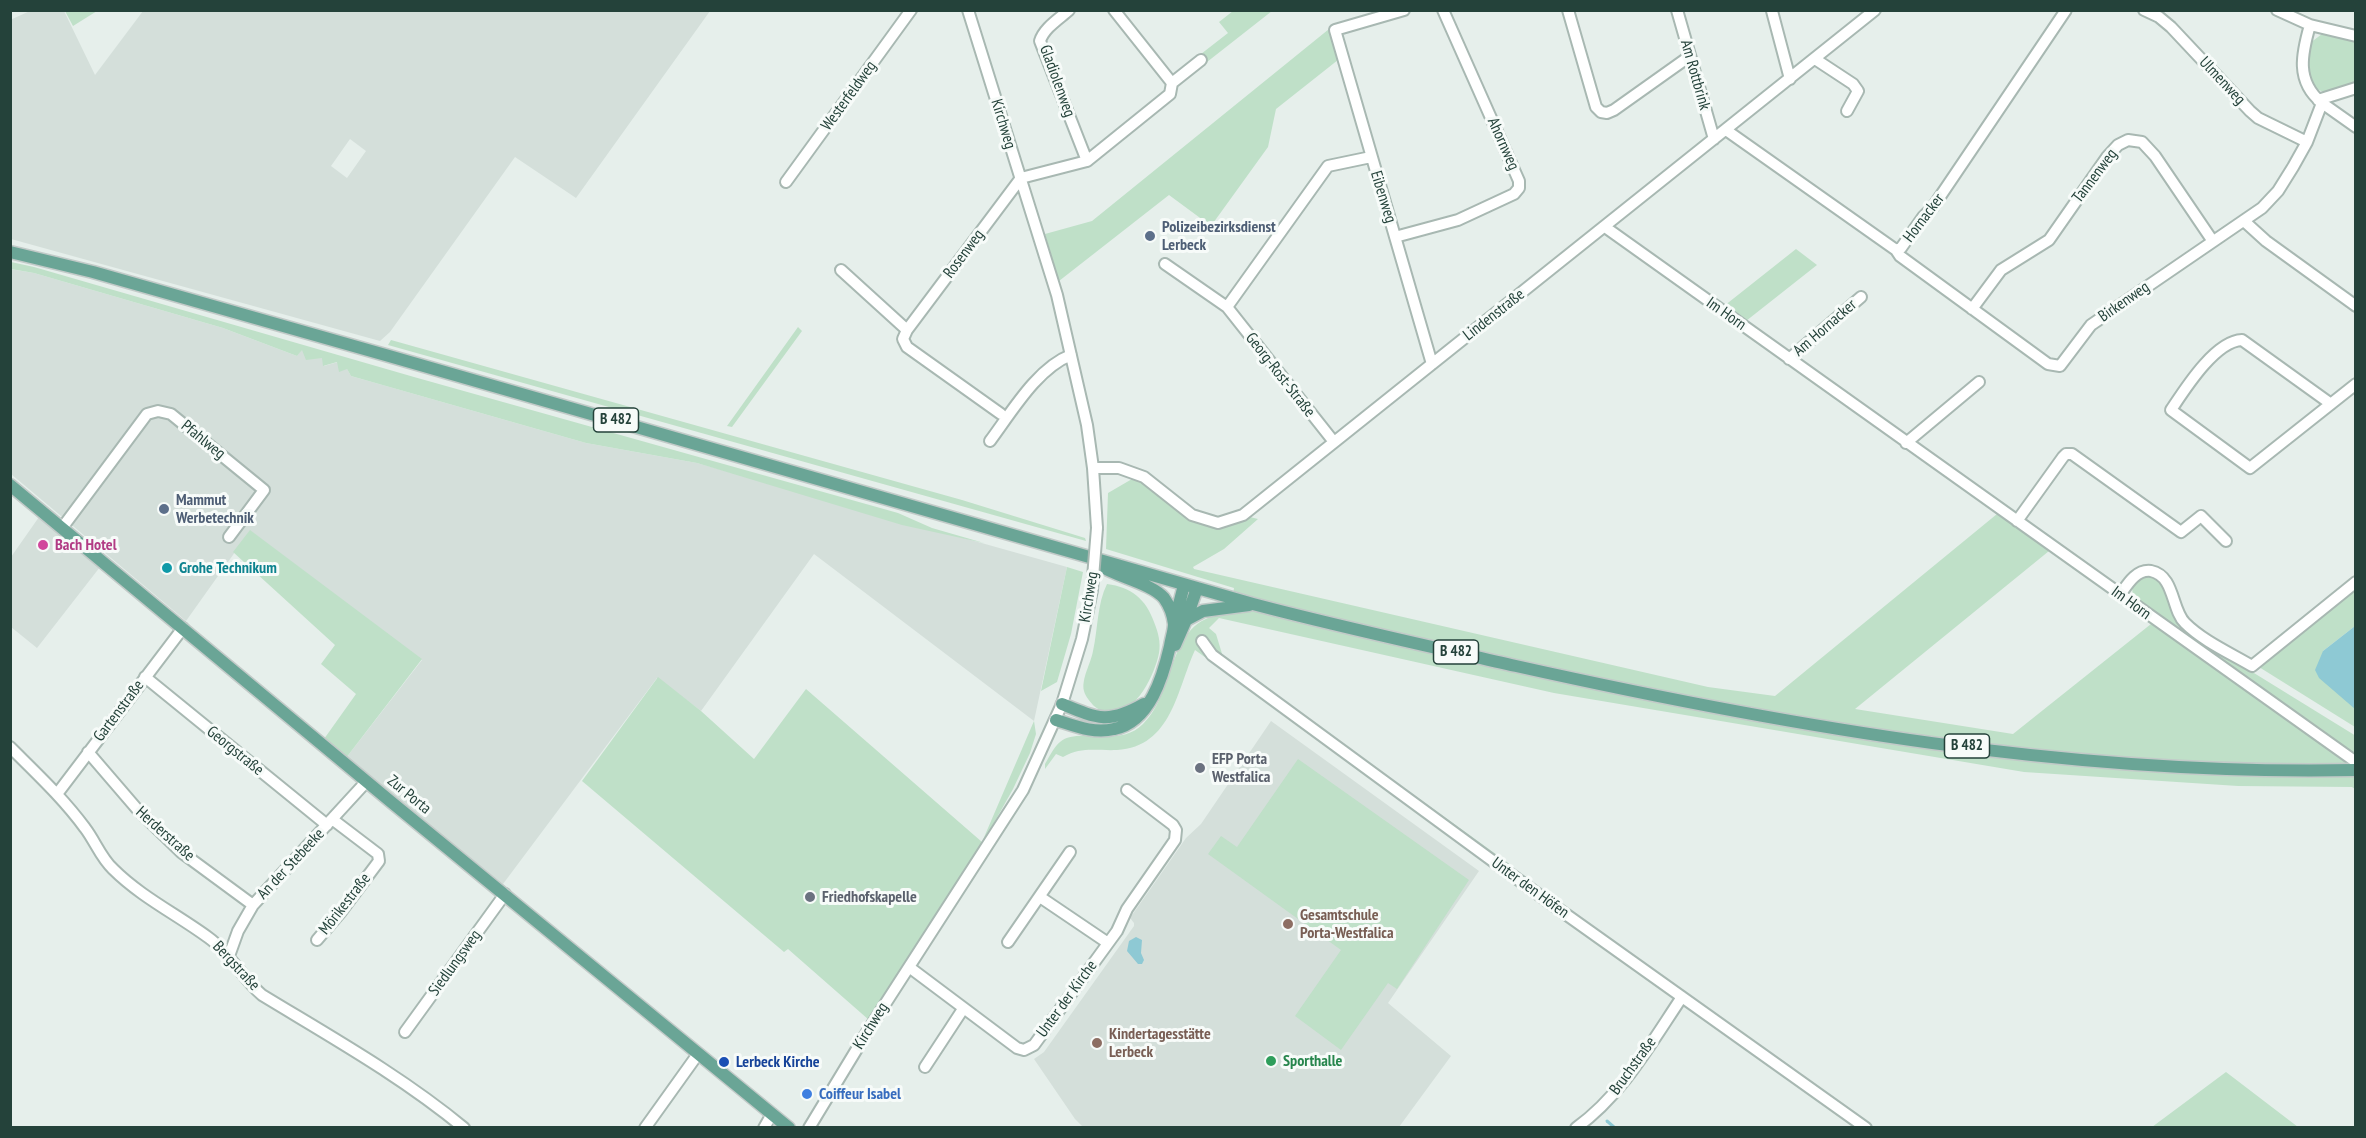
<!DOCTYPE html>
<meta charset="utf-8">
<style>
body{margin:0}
#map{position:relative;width:2366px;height:1138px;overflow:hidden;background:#e6efeb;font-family:"PT Sans Narrow",sans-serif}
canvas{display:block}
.frame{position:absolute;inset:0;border:12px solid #24423a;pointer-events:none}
</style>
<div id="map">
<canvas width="2366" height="1138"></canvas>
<div class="frame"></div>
</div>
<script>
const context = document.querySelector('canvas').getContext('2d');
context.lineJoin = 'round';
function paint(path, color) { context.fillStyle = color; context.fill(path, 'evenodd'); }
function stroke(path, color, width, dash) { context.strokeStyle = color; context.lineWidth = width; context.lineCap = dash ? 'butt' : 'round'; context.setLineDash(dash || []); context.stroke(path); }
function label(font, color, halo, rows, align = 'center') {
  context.font = font + ' "PT Sans Narrow",sans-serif'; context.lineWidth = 6; context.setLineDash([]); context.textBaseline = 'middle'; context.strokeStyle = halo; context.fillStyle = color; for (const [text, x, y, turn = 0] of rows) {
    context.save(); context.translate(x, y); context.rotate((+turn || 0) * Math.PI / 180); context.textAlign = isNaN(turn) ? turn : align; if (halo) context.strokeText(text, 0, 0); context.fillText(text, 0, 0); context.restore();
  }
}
paint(new Path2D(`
 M30,11h34l31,64 48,-64h567l-134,187 -61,-41 -125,175 -10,9 -369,-102 -1,-219zM350,139l16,12 -19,27 -16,-12z
 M10,269l24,4 189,55 74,28 5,-7 21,9 1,8 14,-4 9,7 4,7 235,67 111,20 370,104 -33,154 -220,-167 -113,157 -44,-33 -154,206 -157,-126 76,-98 -172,-129 -64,90 -175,-147z
 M39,517l61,50 -63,81 -26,-21v-70z
 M1271,721l208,150 -91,132 63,53 -52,71h-316l-8,-8 -41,-60 10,-7 90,-126v-3l-4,-5 56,-80 15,-14z`), '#d4dfda');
paint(new Path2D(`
 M65,11h32l-24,15z
 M1233,11h39l-65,51 -6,-8 27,-21 -9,-11z
 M1334,25l9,31 -67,53 -8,38 -57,79 -42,-31 -110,86 -14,-47 47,-13z
 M2322,34l33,7v44c-8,3 -18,7 -28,7 -22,0 -20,-35 -17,-49z
 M1796,249l21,16 -71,56 -22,-15z
 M11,262l23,5 380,110 484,136 34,15 52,15 -82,-18 -205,-62 -111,-20 -235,-67 -4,-7 -8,3 -2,-10 -14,4 -1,-8 -16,2 -4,-10 -5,6 -74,-28 -189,-55 -23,-4z
 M798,327l4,4 -70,96 -5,-1z
 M391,340l571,160 123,38 1,3 -698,-196z
 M1147,476l47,37 25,5 19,-4 20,5 -34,30 -31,18 1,2 514,118 67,9 222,-182 52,37 -194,158 158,25 138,-110 7,5 8,-4 -33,-26 -1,-14 11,-10 14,4 50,65 149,92 -1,53 -3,-2 -114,-1 -214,-14 -470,-79 -335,-75 -10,10 7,6 7,23 288,208 -6,8 -310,-223c-18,39 -23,97 -78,100 -20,1 -35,-4 -54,7l-7,-3 -11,15v-5c4,-7 9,-17 15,-22 19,-16 58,7 83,-18 36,-35 22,-109 87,-110l4,-26 -128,-39 2,-56 24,-14z
 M250,530l172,129 -76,99 -22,-19 32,-45 -35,-30 14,-19 -102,-93z
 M1067,567l16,5 -12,62 -14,48 -16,9z
 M1107,584c24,3 39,15 47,38 4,10 7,20 5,31 -5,26 -32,79 -65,53 -3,-3 -9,-10 -10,-15 -3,-12 7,-28 9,-40 5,-22 4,-47 14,-67z
 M2355,586v40l-32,25 32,58v18l-96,-60z
 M658,677l43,34 53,48 52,-70 176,153 52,-121 2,13 -6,19 -17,36 -23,41 -121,190 -81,-71 -4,3 -202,-171z
 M1298,759l171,121 -72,109 -9,-6 -47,67 -46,-34 46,-66 -133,-96 13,-18 16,11z
 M2226,1072l72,55h-146z`), '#bfe0c8');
paint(new Path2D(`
 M2355,626v83l-36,-31 -4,-8 8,-19z
 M1136,937l6,3 -1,13 3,7 -2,4h-4l-11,-13 2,-10z`), '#8ec9d4');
stroke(new Path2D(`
 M1607,1121l8,7`), '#8ec9d4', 3);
const minor = new Path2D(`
 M968,10l89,285 30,130 6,43 4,60
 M1069,10c-10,9 -25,18 -29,31l47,120
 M1114,10l58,73 29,-23
 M1404,10l-69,20 97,334
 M1568,10l28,97 5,5 6,1 7,-3 76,-54
 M1677,10l37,129
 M2144,10l15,7 12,10 79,84 8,7 49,24
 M2277,10l33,15 46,11
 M1772,11l18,68
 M1815,59l38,25 5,7 -11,20
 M2318,100l38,-12
 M2322,103l34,24
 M1726,130l170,120 5,-2 22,-31 10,-10 133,-197
 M786,182l125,-172
 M2244,221l22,20 90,65
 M1605,227l751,535
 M1395,237l63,-17 56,-26 5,-6v-7l-76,-171
 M1896,250l4,6 148,108 12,2 31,-41 171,-117 16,-17 15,-24 14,-25 15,-39c-27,-22 -20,-50 -12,-78
 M1165,264l62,43 107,135
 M841,270l66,60
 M1227,307l101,-141 43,-9
 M1972,309l29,-39 48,-30 58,-83 11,-12 10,-5 14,2 13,14 57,84
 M1789,359l72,-62
 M2331,404l-89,-64c-27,1 -57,49 -71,70l79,58 106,-84
 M1001,414l-94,-67 -4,-8 4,-9 114,-152 66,-17 83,-67 2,-11
 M990,441c21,-28 47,-73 81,-86
 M1906,443l73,-61
 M1093,468h26l25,9 48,38 26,8 25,-8 632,-505
 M2017,521l46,-64 3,-3h6l109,78 20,-16 25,25
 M62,528l85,-114 11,-3 13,3 93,76 -35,47
 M2120,595c7,-10 16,-26 31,-24 24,5 20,38 34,52 18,18 45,30 67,43l104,-84
 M1202,641l10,14 338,248 316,225
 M145,677l182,148
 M10,747c26,26 53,51 75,81 10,13 16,30 28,41 28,28 65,46 96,69 22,16 33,40 53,57 69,42 139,81 202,133
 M88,752l49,57 44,43 72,53
 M57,794l126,-166
 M1040,897l68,46
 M317,940l23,-27 39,-52 -1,-7 -46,-35
 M1008,942l62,-90
 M229,956l9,-25 15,-26 113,-123
 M909,967l108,81 7,2 10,-5 83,-114 10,-22 48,-69 1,-10 -3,-5 -46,-35
 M405,1032l100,-138
 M925,1067l38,-58
 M645,1128l53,-74
 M764,1128l8,-14
 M809,1128l60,-99 154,-239 39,-86 20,-65 10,-49
 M1576,1128c46,-33 75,-85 106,-131`);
const major = new Path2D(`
 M10,252l83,20 296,84 864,248c87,23 175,42 263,62 274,61 557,110 840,104
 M10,485l380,316 399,327
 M1186,620l17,-9 46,-6
 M1174,624l10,-39
 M1175,645l11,-25 11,-32
 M1062,704c36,15 47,20 82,0
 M1056,720c19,6 38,14 58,9 36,-7 49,-53 56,-83 1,-7 4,-15 4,-22 -1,-9 -5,-19 -10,-26 -13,-15 -47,-21 -65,-33`);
stroke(minor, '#a8b8b2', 14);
stroke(major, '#c2cac8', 15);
stroke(minor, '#fff', 10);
stroke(major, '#6aa596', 12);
const minorBridge = new Path2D(`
 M1092,590l5,-62`);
stroke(minorBridge, '#a8b8b2', 14, []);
stroke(minorBridge, '#fff', 10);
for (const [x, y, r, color] of [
 [1150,236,6,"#5c6f8a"],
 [164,509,6,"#5c6f8a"],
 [43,545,6,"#d1479c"],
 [167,568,6,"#0f9aa8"],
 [1200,768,6,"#6b7280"],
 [810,897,6,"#6b7280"],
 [1288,924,6,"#8d6e63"],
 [1097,1043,6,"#8d6e63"],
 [1271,1061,6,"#2e9e5b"],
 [724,1062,6,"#1a4fb4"],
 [807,1094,6,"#3f7fe0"]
]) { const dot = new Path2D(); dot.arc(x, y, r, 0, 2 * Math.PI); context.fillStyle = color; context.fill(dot); stroke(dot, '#f7fbf9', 2); }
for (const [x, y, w] of [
 [616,420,45],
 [1456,652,45],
 [1967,746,45]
]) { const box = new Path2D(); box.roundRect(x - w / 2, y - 12, w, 24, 4.5); context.fillStyle = '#f7fbf9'; context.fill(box); stroke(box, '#24423a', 1.5); }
label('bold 15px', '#24423a', null, [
 ["B 482",616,420],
 ["B 482",1456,652],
 ["B 482",1967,746]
]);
label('16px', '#24423a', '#f7fbf9', [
 ["Am Rottbrink",1695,75,74],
 ["Gladiolenweg",1057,81,70],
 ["Ulmenweg",2222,81,47],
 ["Westerfeldweg",849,96,-54],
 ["Kirchweg",1003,124,73],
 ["Ahornweg",1503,144,66],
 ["Tannenweg",2095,176,-53],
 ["Eibenweg",1383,197,73],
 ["Hornacker",1924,218,-53],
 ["Rosenweg",964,254,-53],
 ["Birkenweg",2124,302,-35],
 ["Im Horn",1726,314,35],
 ["Lindenstraße",1494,315,-38],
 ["Am Hornacker",1825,328,-41],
 ["Georg-Rost-Straße",1280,375,52],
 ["Pfahlweg",203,440,39],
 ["Kirchweg",1089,597,-81],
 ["Im Horn",2131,603,36],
 ["Gartenstraße",119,711,-53],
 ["Georgstraße",235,751,39],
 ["Zur Porta",409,795,39],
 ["Herderstraße",165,834,42],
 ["An der Stebeeke",291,864,-47],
 ["Unter den Höfen",1530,888,36],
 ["Mörikestraße",345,904,-52],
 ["Siedlungsweg",455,963,-54],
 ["Bergstraße",236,966,47],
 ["Unter der Kirche",1067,999,-54],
 ["Kirchweg",871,1026,-58],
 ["Bruchstraße",1633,1066,-54]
]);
label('bold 16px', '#4e5e75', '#f7fbf9', [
 ["Polizeibezirksdienst",1162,227],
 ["Lerbeck",1162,245],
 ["Mammut",176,500],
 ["Werbetechnik",176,518]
], 'left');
label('bold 16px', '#b23c85', '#f7fbf9', [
 ["Bach Hotel",55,545]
], 'left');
label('bold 16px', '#0d838f', '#f7fbf9', [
 ["Grohe Technikum",179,568]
], 'left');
label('bold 16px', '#5b616d', '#f7fbf9', [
 ["EFP Porta",1212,759],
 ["Westfalica",1212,777],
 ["Friedhofskapelle",822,897]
], 'left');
label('bold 16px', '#785e54', '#f7fbf9', [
 ["Gesamtschule",1300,915],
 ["Porta-Westfalica",1300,933],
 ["Kindertagesstätte",1109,1034],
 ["Lerbeck",1109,1052]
], 'left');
label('bold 16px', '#27864d', '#f7fbf9', [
 ["Sporthalle",1283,1061]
], 'left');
label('bold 16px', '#164399', '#f7fbf9', [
 ["Lerbeck Kirche",736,1062]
], 'left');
label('bold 16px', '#366cbe', '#f7fbf9', [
 ["Coiffeur Isabel",819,1094]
], 'left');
</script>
